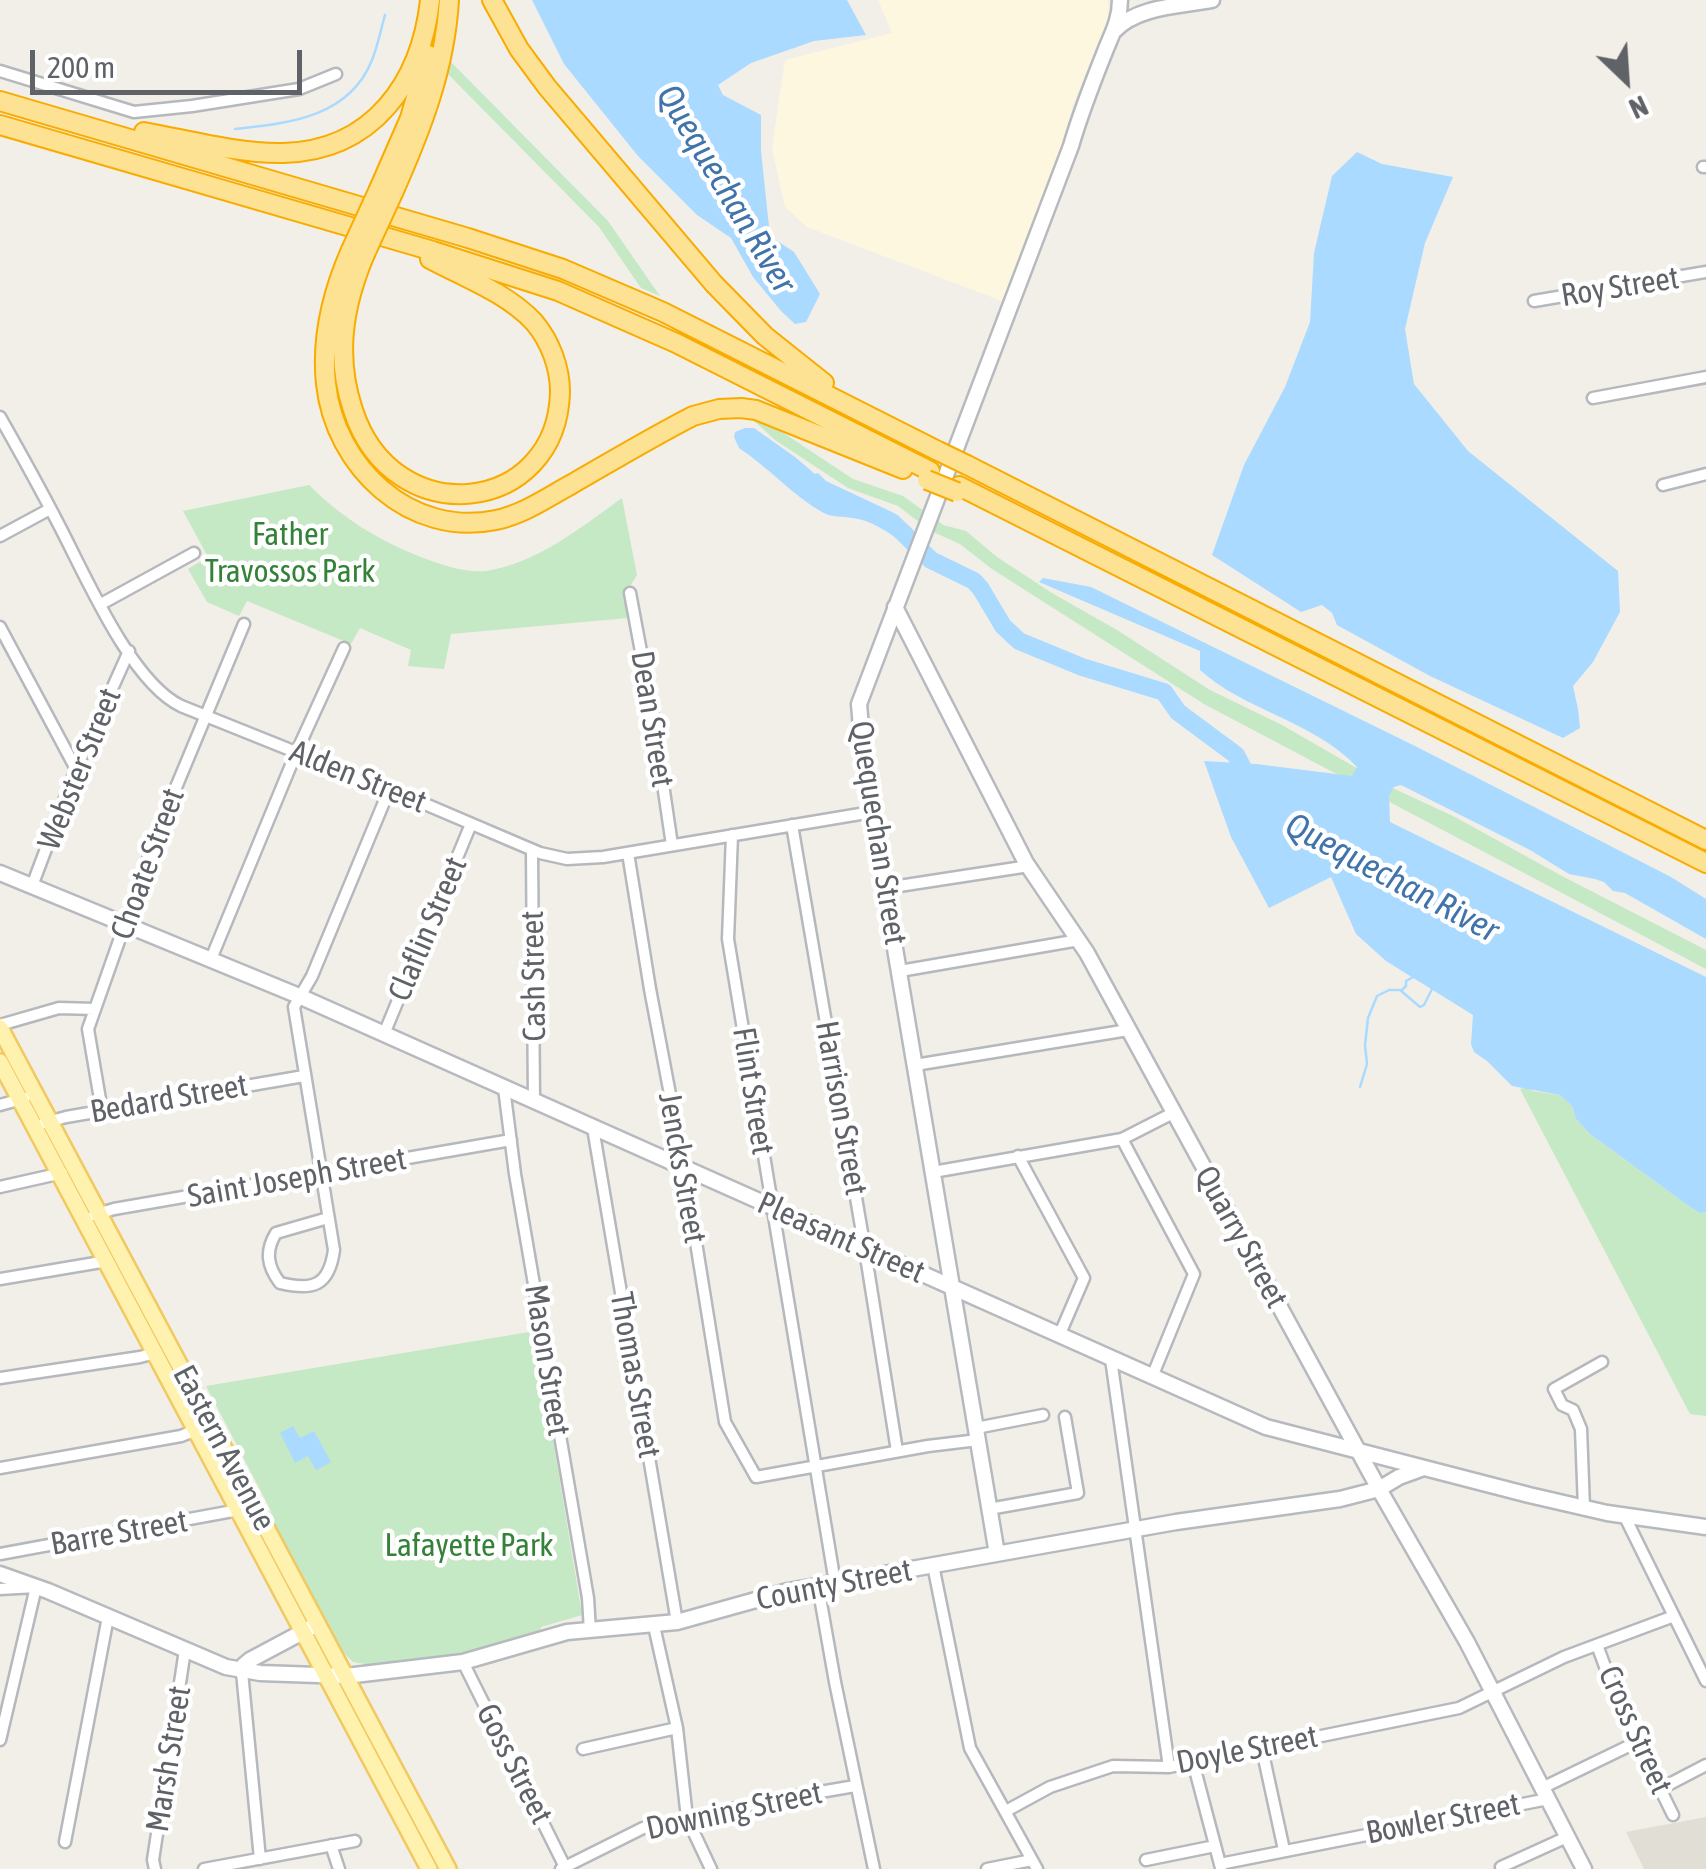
<!DOCTYPE html>
<style>
body{margin:0}
#map{position:relative;width:1706px;height:1869px;overflow:hidden;background:#f1efe8;font-family:"Asap Condensed",sans-serif}
canvas{display:block}
.north{position:absolute;left:1576px;top:30px;width:100px;height:100px;-webkit-text-stroke:8px #fff;paint-order:stroke;rotate:155deg;font-size:28px;font-weight:700;line-height:40px;text-align:center;color:#5f6368}
.north::after{content:'';display:block;margin:auto;width:35px;height:45px;background:#5f6368;clip-path:polygon(50% 0,100% 100%,50% 72%,0 100%)}
.scale{position:absolute;left:30px;top:50px;width:272px;height:45px;box-sizing:border-box;border:5px solid #5f6368;border-top:0;padding-left:12px;font-size:30px;line-height:35px;white-space:nowrap;color:#5f6368;-webkit-text-stroke:8px #fff;paint-order:stroke}
</style>
<div id="map">
<canvas width="1706" height="1869"></canvas>
<div class="north">N</div>
<div class="scale">200 m</div>
</div>
<script>
const context = document.querySelector('canvas').getContext('2d');
context.lineJoin = 'round';
function paint(path, color) { context.fillStyle = color; context.fill(path, 'evenodd'); }
function stroke(path, color, width, dash) { context.strokeStyle = color; context.lineWidth = width; context.lineCap = dash ? 'butt' : 'round'; context.setLineDash(dash || []); context.stroke(path); }
function label(font, color, halo, rows, align = 'center') {
  context.font = font + ' "Asap Condensed",sans-serif'; context.lineWidth = 9; context.setLineDash([]); context.textBaseline = 'middle'; context.strokeStyle = halo; context.fillStyle = color; for (const [text, x, y, turn = 0] of rows) {
    context.save(); context.translate(x, y); context.rotate((+turn || 0) * Math.PI / 180); context.textAlign = isNaN(turn) ? turn : align; if (halo) context.strokeText(text, 0, 0); context.fillText(text, 0, 0); context.restore();
  }
}
paint(new Path2D(`
 M878,0h230l1,17 -36,88 -10,37 -61,159 -195,-74 -22,-20 -13,-59 13,-88 107,-27z`), '#fef7e0');
paint(new Path2D(`
 M1706,1817v52h-62l-18,-37z`), '#e1ded6');
paint(new Path2D(`
 M447,58l161,163 52,75 -19,-8 -42,-61 -155,-157z
 M741,409l17,3 24,20 71,47 50,17 21,15 -5,11 -21,-16 -50,-18 -73,-48z
 M309,485c34,34 72,57 117,74 19,7 40,14 60,12 50,-7 97,-45 136,-73l15,77 -14,22 5,21 -177,16 -7,35 -36,-3 3,-16 -51,-22 -9,16 -104,-43 -8,15 -32,-14 -19,-33 20,-12 -25,-46z
 M936,519l7,6 23,6 31,26 55,36 65,37 93,60 72,35 104,60 69,32 105,58 146,75v19l-502,-265 -212,-135 -32,-25 -29,-13z
 M1527,1087l6,4 27,4 12,11 4,13 14,15 100,73 10,6 6,-1v204l-16,-2 -170,-325z
 M535,1331l47,284 -41,12 -1,5 -71,21 -98,12 -18,-3 -12,-12 -71,-134 1,-5 -65,-125z`), '#c5e8c5');
paint(new Path2D(`
 M532,0h315l19,35 -52,6 -63,22 -33,22 5,10 38,20v36l9,85 24,16 26,42 -14,28 -11,2 -14,-13 -28,-34 -22,-39 -34,-23 -59,-59 -74,-92z
 M1357,152l25,12 71,13 -28,66 -20,86 9,55 54,67 150,120 2,41 -27,50 -20,24 5,23 2,19 -17,10 -133,-62 -93,-51 -5,-12 -10,-8 -21,7 -89,-57 32,-90 41,-78 25,-65 4,-69 18,-77z
 M745,428h9l41,29 20,17 3,-1 8,8 68,32 16,18 -7,12c-15,-11 -32,-23 -50,-25 -12,-2 -20,0 -31,-6 -30,-17 -54,-45 -83,-64l-5,-11 1,-5z
 M1043,578l48,9 322,158 258,132 35,22v40l-81,-46 -12,-2 -9,-9 -9,-3 -26,-5 -39,-24 -129,-65 -7,2 -5,9 1,26 316,155v235l-6,1 -10,-6 -100,-73 -14,-15 -4,-13 -12,-11 -48,-9 -25,-25 -13,-9 -3,-8 2,-29 -87,-54 -30,-27 -25,-57 -62,31 -38,-71 -27,-76 52,3 96,12 5,-9c-45,-47 -112,-56 -157,-97v-19l-161,-69z
 M293,1426l7,12 14,-7 17,31 -15,8 -8,-14 -13,7 -15,-30z`), '#aadaff');
stroke(new Path2D(`
 M235,129c53,-6 114,-11 137,-69 6,-15 9,-31 13,-45
 M1402,990l4,-4v-5l7,-4
 M1360,1087l7,-23 -2,-19 3,-27 9,-22 12,-6h11l20,17 4,-2 8,-16`), '#aadaff', 2.5);
stroke(new Path2D(`
 M892,522l39,38 43,21 7,8 22,37 16,15 63,26 82,25 14,20 58,43 14,27`), '#aadaff', 18);
const street = new Path2D(`
 M0,71l134,41 58,-6 107,-17 37,-15
 M1703,167h3
 M1534,301l172,-29
 M1593,398l113,-21
 M0,417c21,37 41,73 60,110 26,50 71,155 121,179l244,98 115,49 27,6 36,-2 269,-45
 M1663,485l43,-11
 M0,536l50,-27
 M630,593l22,117 20,135
 M101,604l93,-51
 M0,627l76,142
 M792,825l73,425 32,201
 M732,835l-4,104 107,644
 M532,851l2,251
 M628,853l22,136 34,179 41,254 31,55 172,-31 50,-6
 M32,886l44,-117 53,-118
 M886,888l143,-22
 M211,959l85,-206 48,-105
 M900,971l179,-31
 M0,1025l59,-17 36,1
 M384,1034l87,-210
 M915,1065l213,-35
 M504,1088l11,86 73,424 2,33
 M0,1105l25,-7
 M102,1111l-14,-82 69,-196 87,-209
 M44,1123l22,-6 238,-41
 M593,1128l84,494
 M1122,1139l72,135 -42,103
 M1018,1156l66,122 -25,58
 M933,1172l189,-33 51,-26
 M0,1187l62,-14
 M94,1215l20,-6 397,-69
 M328,1218l-52,15c-11,18 -9,33 4,50 33,8 49,3 54,-33l-40,-243 18,-31 77,-186
 M0,1279l107,-18
 M1111,1359l58,408
 M0,1378l140,-21 15,-4
 M976,1428l67,-13
 M0,1468l181,-32 15,-6
 M1584,1508l-3,-79 -8,-19 -11,-5 -8,-16 48,-27
 M989,1509l89,-16 -13,-76
 M1624,1515l82,166
 M0,1554l238,-44
 M933,1565l37,183 67,121
 M818,1586l17,96 39,187
 M0,1589l36,-2 -36,153
 M654,1626l23,102 10,90 24,51
 M1597,1645l23,62 53,108
 M463,1662l102,205
 M242,1672l18,187
 M583,1749l94,-21
 M1262,1749l22,101
 M1193,1762l28,106
 M1542,1788l95,-46
 M1660,1789l46,-24
 M1006,1811l44,-24 63,-21 56,1 290,-59 105,-51 110,-41
 M65,1842l43,-225
 M331,1845l8,24
 M1146,1860l69,-14
 M1220,1864l328,-65
 M1501,1867l66,-30
 M155,1869l-2,-9 32,-210
 M204,1869l151,-28
 M561,1869l82,-41 125,-27 87,-15
 M987,1869l45,-9`);
const secondary = new Path2D(`
 M1114,31c23,-25 67,-25 98,-31
 M895,607l131,256 61,90 292,536 88,153 117,227
 M0,873l299,123 967,431 263,68 78,18 99,14
 M997,1554l-125,-742 -8,-48 -5,-60 212,-558c9,-31 21,-62 33,-92 7,-19 16,-33 16,-54
 M0,1574l48,17 178,76 34,6 86,3 117,-14 104,-30 110,-10 111,-31 388,-69 164,-23 39,-10 20,-12 22,-8
 M242,1672l2,-7 6,-5 62,-33`);
const primary = new Path2D(`
 M0,1028l448,841
 M0,1062l429,807`);
const highway = new Path2D(`
 M492,0l27,49 28,38 167,197 51,52 59,47
 M0,101l468,137 95,31 100,43 275,139
 M0,125l433,126 125,40 118,52 254,128
 M144,132c44,8 95,22 139,21 90,-2 138,-71 147,-153
 M379,189l31,-71 18,-63
 M393,193c28,-63 52,-124 56,-193
 M351,250c-19,43 -30,87 -25,134 9,83 84,154 170,136 28,-6 52,-23 76,-36 40,-23 80,-47 121,-68l26,-7 22,-1 15,2 147,59
 M365,254c-22,52 -30,102 -12,156 40,124 204,105 207,-18 0,-25 -10,-51 -26,-70 -27,-29 -70,-45 -104,-63
 M967,465l739,375
 M959,486l747,377`);
stroke(street, '#b5b8bc', 15);
stroke(secondary, '#b6babf', 19);
stroke(primary, '#f2c960', 20);
stroke(highway, '#f9ab00', 22);
stroke(street, '#fff', 10);
stroke(secondary, '#fff', 14);
stroke(primary, '#fff2af', 15);
stroke(highway, '#fde293', 18);
const highwayBridge = new Path2D(`
 M351,250l28,-61
 M365,254l28,-61
 M938,451l29,14
 M927,480l30,12`);
stroke(highwayBridge, '#f9ab00', 22, []);
stroke(highwayBridge, '#fde293', 18);
label('32px', '#5f6368', '#fff', [
 ["Roy Street",1620,287,-9],
 ["Dean Street",652,719,81],
 ["Webster Street",80,769,-68],
 ["Alden Street",358,777,22],
 ["Quequechan Street",878,833,81],
 ["Choate Street",148,864,-70],
 ["Claflin Street",428,929,-67],
 ["Cash Street",534,976,-91],
 ["Flint Street",753,1091,81],
 ["Bedard Street",169,1099,-10],
 ["Harrison Street",841,1108,80],
 ["Jencks Street",682,1168,80],
 ["Saint Joseph Street",297,1178,-10],
 ["Quarry Street",1241,1237,61],
 ["Pleasant Street",841,1238,24],
 ["Mason Street",547,1360,81],
 ["Thomas Street",635,1375,80],
 ["Eastern Avenue",224,1448,62],
 ["Barre Street",119,1533,-10],
 ["County Street",834,1585,-11],
 ["Cross Street",1635,1730,66],
 ["Doyle Street",1247,1750,-11],
 ["Marsh Street",169,1759,-81],
 ["Goss Street",514,1764,63],
 ["Downing Street",734,1811,-12],
 ["Bowler Street",1443,1819,-11]
]);
label('32px', '#348238', '#fff', [
 ["Father",290,535],
 ["Travossos Park",290,572],
 ["Lafayette Park",469,1546]
]);
label('italic 35px', '#4174aa', '#fff', [
 ["Quequechan River",726,189,59],
 ["Quequechan River",1392,878,28]
]);
</script>
